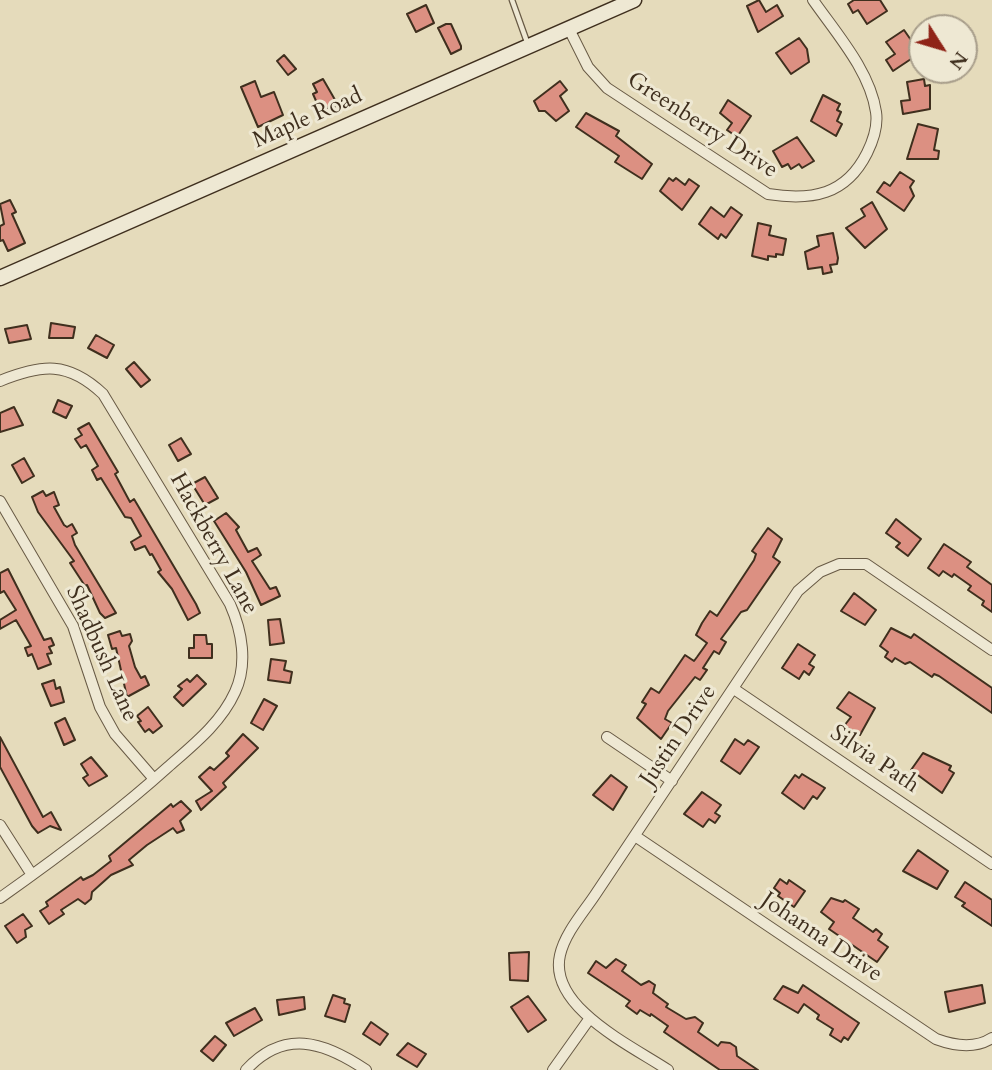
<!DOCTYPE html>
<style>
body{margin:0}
#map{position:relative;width:992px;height:1070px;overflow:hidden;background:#e5dbbb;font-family:Cardo,serif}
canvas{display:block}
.north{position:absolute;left:908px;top:14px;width:70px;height:70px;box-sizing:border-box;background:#eee8d3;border:2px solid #a89e8b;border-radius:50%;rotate:127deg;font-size:19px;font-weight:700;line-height:28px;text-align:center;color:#3f2f1e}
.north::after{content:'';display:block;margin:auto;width:24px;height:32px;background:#8f2418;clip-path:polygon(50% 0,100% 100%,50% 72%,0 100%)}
</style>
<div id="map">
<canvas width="992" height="1070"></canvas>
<div class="north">N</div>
</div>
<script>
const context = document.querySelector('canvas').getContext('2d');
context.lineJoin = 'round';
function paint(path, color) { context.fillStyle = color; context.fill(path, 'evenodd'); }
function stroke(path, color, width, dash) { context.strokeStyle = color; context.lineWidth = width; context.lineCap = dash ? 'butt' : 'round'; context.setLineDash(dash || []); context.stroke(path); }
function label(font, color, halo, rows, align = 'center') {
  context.font = font + ' Cardo,serif'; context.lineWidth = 6; context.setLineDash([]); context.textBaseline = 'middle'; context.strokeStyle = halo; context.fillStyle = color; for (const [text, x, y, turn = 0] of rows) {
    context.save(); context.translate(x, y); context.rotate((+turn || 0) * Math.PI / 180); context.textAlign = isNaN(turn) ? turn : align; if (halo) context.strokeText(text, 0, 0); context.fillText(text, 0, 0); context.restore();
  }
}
const building = new Path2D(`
 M759,0l7,12 11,-7 6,11 -25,16 -11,-26z
 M854,0h26l7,11 -20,13 -9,-14 -5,3 -5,-9z
 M426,5l8,18 -18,9 -9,-18z
 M446,24h5l10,22v3l-10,5 -13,-26z
 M904,30l16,23 -27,18 -7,-11 9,-6 -9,-12z
 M799,38l8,11 2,13 -18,12 -15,-21z
 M284,55l12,14 -8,6 -11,-14z
 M323,79l15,26 -9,5 -2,-3 -7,3 -7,-16 4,-2 -4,-8z
 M924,79l1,7 5,-1v24l-27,5 -2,-13 9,-1 -3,-18z
 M255,81l6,16 13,-5 9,23 -25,12 -17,-40z
 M560,81l7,9 -7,6 9,15 -13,10 -11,-10h-6l-5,-10z
 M823,95l17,9 -3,6 4,2 -4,9 5,3 -6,12 -25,-15z
 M728,100l23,16 -14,21 -10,-7 5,-7 -12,-10z
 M586,113l33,18 -3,5 36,28 -10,15 -27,-17 4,-6 -43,-29z
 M918,124l20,5 -4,21 5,1 -1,8h-31z
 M797,137l17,24 -12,7 -3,-4 -8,5 -3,-5 -6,3 -9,-16z
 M900,172l14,9 -4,6 4,9 -10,15 -27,-19 7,-10 6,4z
 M669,178l4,3 3,-3 9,7 4,-6 10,7 -17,24 -22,-19z
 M10,200l6,12 -4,2 13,29 -17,8 -5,-11 -3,1v-15l4,-2 -4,-20z
 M872,202l15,27 -22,19 -19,-20 19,-12 -4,-7z
 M711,207l13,10 7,-10 11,8 -16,23 -5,-4 -3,5 -19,-15z
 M758,223l13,3 -2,9 17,4 -3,16 -7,-1v3l-8,-1v4l-16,-4z
 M833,233l5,25 -1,6 -7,1 2,7 -9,2 -1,-7 -14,2 -3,-17 14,-6 -2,-10z
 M51,323l24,4 -2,11h-24z
 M27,325l4,14 -22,4 -4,-14z
 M96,335l18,10 -7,13 -19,-10z
 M134,362l16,18 -9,7 -15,-18z
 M58,400l14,6 -6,12 -13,-6z
 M14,407l9,18 -23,7v-19z
 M89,423l29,49 -3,2 15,28 4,-3 62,105 4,9 -12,7 -16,-31 -14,-17 3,-2 -9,-16 -2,1 -5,-9 -10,4 -4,-8 10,-6 -10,-18 -6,-1 -24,-39 -4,2 -5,-10 6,-4 -12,-21 -5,3 -6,-9 7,-4 -4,-6z
 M181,438l10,16 -13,7 -9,-16z
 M24,458l10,18 -12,7 -10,-18z
 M205,477l13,21 -13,7 -13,-21z
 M43,491l3,5 8,-4 5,13 -5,2 10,18 3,2 5,-3 5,9 -5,3 3,9 41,68 -11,5 -5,-5 -13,-28 -2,1 -15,-23 4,-2 -36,-49 -6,-15z
 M226,513l13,14 -3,3 12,22 9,-4 4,7 -9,6 18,28 6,-2 4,9 -19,9 -15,-33 -32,-51z
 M896,519l25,20 -13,17 -12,-9 4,-4 -14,-10z
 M768,528l14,11 -9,18 7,5 -33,48 -6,2 -20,27 5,3 -7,12 -5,-3 -11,17 4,2 -7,10 -5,-3 -27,34 -3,8 7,4 -11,16 -24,-21 9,-14 -4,-2 9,-14 8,5 26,-38 9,6 3,-4 10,-14 -11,-8 6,-12 8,-12 7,5 37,-56 2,-6 -4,-3z
 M944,544l27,18 -4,5 25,18v27l-10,-7 2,-4 -16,-11 3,-4 -17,-12 -2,3 -9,-6 -4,5 -11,-8z
 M8,569l36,71 7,-2 3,7 -5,2 3,6 -5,1 4,10 -13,5 -6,-15 -4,2 -3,-8 6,-2 -15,-26 -16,9v-9l16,-10 -12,-19 -4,2v-20z
 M854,593l22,17 -11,15 -24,-14z
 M280,619l4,24 -14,2 -2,-25z
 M891,628l20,10 3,-4 78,54v25l-53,-37 -5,-2 -2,3 -22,-15 -5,2 -10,-6 -3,4 -7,-5 3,-5 -8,-6z
 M120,631l2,5 8,-2 2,7 -3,5 6,21 6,11 4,-2 4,9 -22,12 -11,-49 -4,1 -4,-14z
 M194,635h12l1,9h5v14h-23v-10h5z
 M798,644l17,11 -6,9 5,3 -5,8 -5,-4 -5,8 -17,-11z
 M271,659l15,2 -2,9 8,2 -2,11 -22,-3z
 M197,675l9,9 -23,22 -9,-9 8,-8 -4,-3 9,-7 3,3z
 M54,680l2,9 4,-2 4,15 -13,4 -9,-22z
 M849,692l26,16 -15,27 -16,-9 7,-9 -14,-9z
 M264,699l13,7 -14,24 -12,-7z
 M148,707l14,19 -9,7 -4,-4 -4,3 -7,-10 3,-1 -4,-5z
 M65,718l10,22 -11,5 -9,-22z
 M243,734l15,14 -35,35 3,4 -25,23 -5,-9 16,-10 -13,-14 11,-10 4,3 15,-14 -3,-3z
 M0,737l43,80 8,-5 10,18 -11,-4 -12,7 -6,-7 -32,-59z
 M735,739l9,6 4,-5 11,7 -19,27 -19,-13z
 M923,753l28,13 -2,4 5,3 -12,20 -31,-23z
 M91,757l16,19 -18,10 -6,-8 5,-3 -7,-11z
 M802,774l23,14 -8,11 -4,-3 -9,13 -22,-16 13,-18 4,3z
 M611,775l16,12 -14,23 -20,-15z
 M702,792l19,13 -6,8 5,3 -5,7 -6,-4 -6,8 -19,-13z
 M181,801l10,10 -11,10 4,9 -7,3 -4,-5 -26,17 -18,15 4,5 -22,10 -19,17 -1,7 -6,5 -7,-5 -17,11 3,4 -15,10 -9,-13 8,-5 -2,-4 35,-25 2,3 10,-5 18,-14 -2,-5 62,-52 2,3z
 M918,850l30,21 -11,18 -34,-18z
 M780,879l7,5 2,-4 16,11 -11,16 -16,-11 2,-3 -6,-5z
 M965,882l27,18v26l-30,-20 3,-3 -10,-6z
 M831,898l12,4 2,-2 14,9 -6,9 20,14 3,-3 6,5 -4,6 10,7 -11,15 -48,-33 5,-7 -13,-10z
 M23,914l9,12 -7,4 1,7 -9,6 -12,-17z
 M529,952l-1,29 -18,-1 -1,-27z
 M616,959l10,6 -4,6 19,14 8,-4 6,4 -2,8 15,11 -2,3 20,12 9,-2 8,6 -5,9 20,14 3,-4 9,1 6,4 1,9 21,14h-38l-56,-38 4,-6 -17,-12 -1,2 -10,-6 -3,4 -11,-8 4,-5 -42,-28 8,-12 10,7z
 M803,985l56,38 -11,17 -4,-3 -3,5 -11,-7 3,-6 -16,-10 2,-4 -15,-11 -6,9 -24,-14 9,-13 15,7z
 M982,985l3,18 -36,9 -4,-20z
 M333,995l12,4 -1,4 6,2 -5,17 -20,-6z
 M528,996l18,24 -18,12 -17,-25z
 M304,997l1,12 -26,6 -2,-15z
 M255,1008l7,12 -28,16 -8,-13z
 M371,1022l17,12 -8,11 -17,-11z
 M215,1036l11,9 -13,16 -12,-10z
 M408,1043l18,11 -9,13 -20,-12z`);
paint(building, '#dc9082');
stroke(building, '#3f2f1e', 2);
const lane = new Path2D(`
 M512,0l15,42`);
const street = new Path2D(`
 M569,29l19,38 19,21 161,106c44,7 78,1 99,-41 6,-12 11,-28 9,-41 -6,-41 -40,-79 -63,-112
 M0,381c42,-17 68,-20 103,13l127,210c12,27 18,60 5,88 -14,31 -42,53 -67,75 -53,48 -110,90 -168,131
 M0,501l73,125 27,81 15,27 39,45
 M734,689l258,175
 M607,737l65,44
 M0,825l32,50
 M635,836l301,203c19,7 39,10 56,-1
 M246,1070c38,-41 77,-29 120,0
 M553,1070l37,-52
 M668,1070c-36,-24 -120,-63 -108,-115 5,-22 23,-42 35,-60l203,-304 22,-19 19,-8h27l126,86`);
const secondary = new Path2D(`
 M0,278l634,-278`);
stroke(lane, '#685a45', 7);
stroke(street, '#685a45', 12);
stroke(secondary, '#3f2f1e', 17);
stroke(lane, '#eee8d3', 4.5);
stroke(street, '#eee8d3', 10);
stroke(secondary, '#eee8d3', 14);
label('23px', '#3f2f1e', '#eee8d3', [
 ["Maple Road",308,119,-24],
 ["Greenberry Drive",702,126,33],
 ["Hackberry Lane",213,544,61],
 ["Shadbush Lane",101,654,66],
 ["Justin Drive",679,736,-56],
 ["Silvia Path",874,760,34],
 ["Johanna Drive",821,938,34]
]);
</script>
